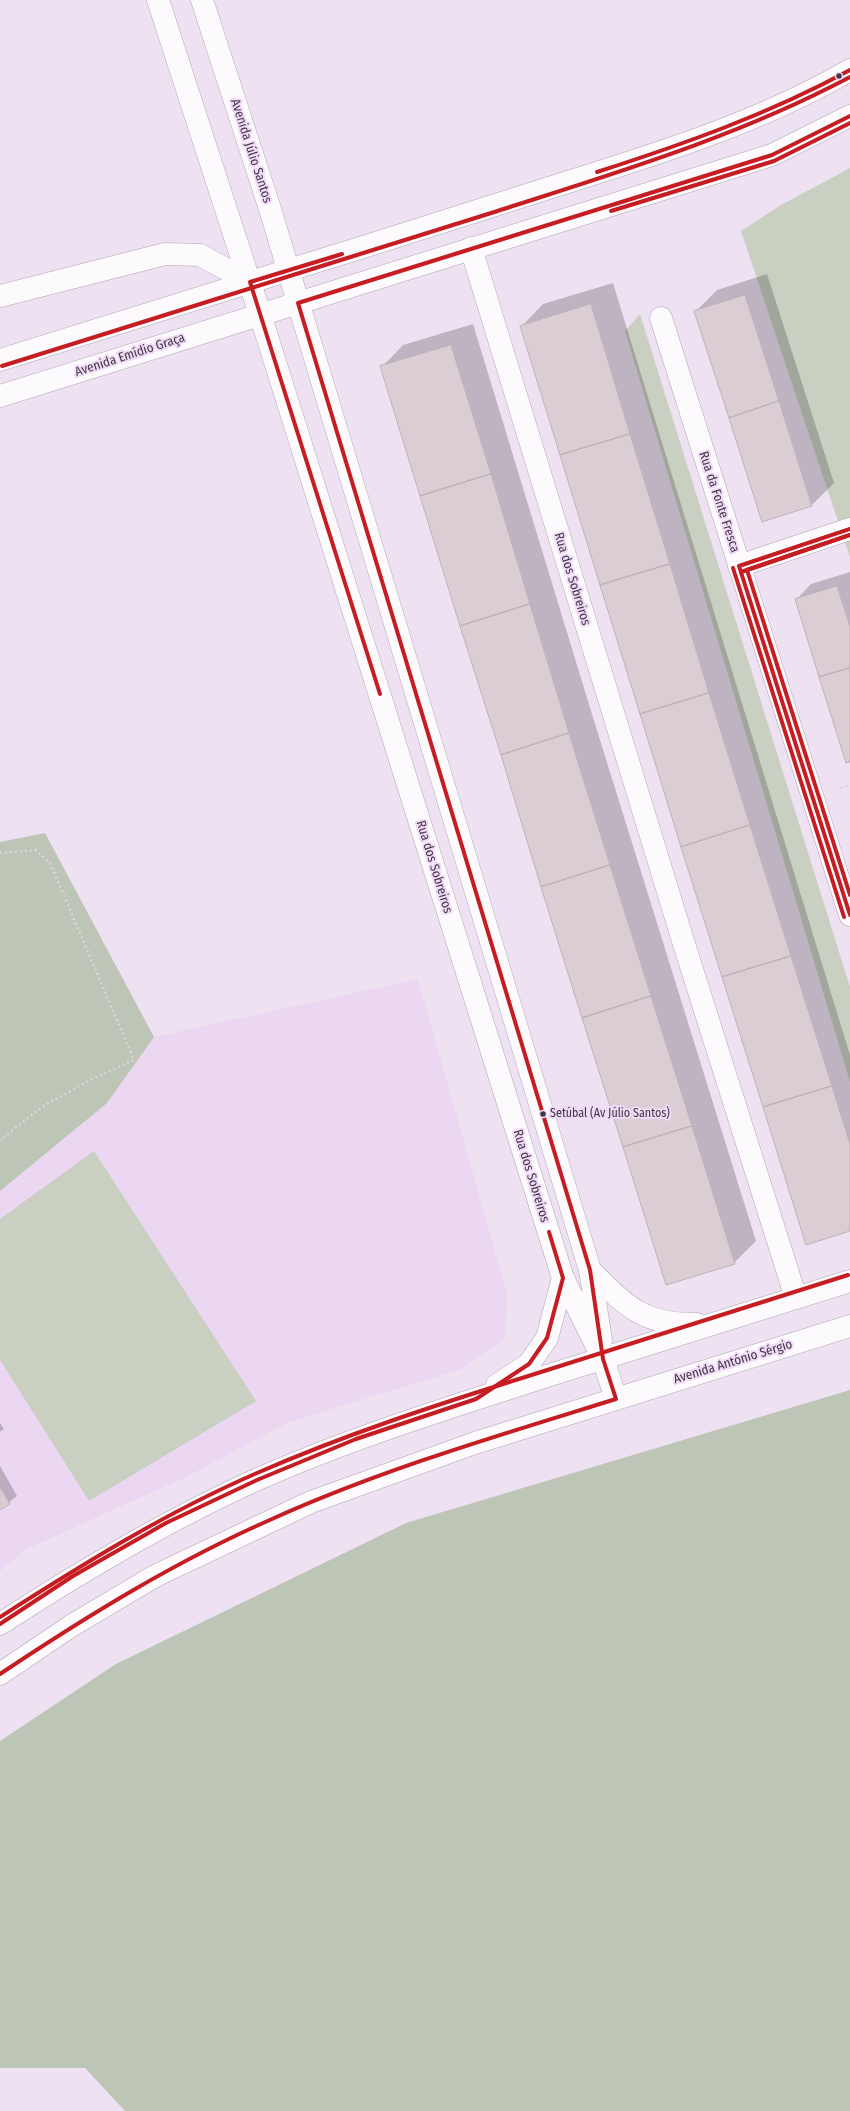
<!DOCTYPE html>
<meta charset="utf-8">
<style>
body{margin:0}
canvas{display:block;background:#eee1f1}
</style>
<canvas width="850" height="2111"></canvas>
<script>
const context = document.querySelector('canvas').getContext('2d');
context.lineJoin = 'round';
function paint(path, color) { context.fillStyle = color; context.fill(path, 'evenodd'); }
function stroke(path, color, width, dash) { context.strokeStyle = color; context.lineWidth = width; context.lineCap = dash ? 'butt' : 'round'; context.setLineDash(dash || []); context.stroke(path); }
function label(font, color, halo, rows, align = 'center') {
  context.font = font + ' "Fira Sans Condensed",sans-serif'; context.lineWidth = 4; context.setLineDash([]); context.textBaseline = 'middle'; context.strokeStyle = halo; context.fillStyle = color; for (const [text, x, y, turn = 0] of rows) {
    context.save(); context.translate(x, y); context.rotate((+turn || 0) * Math.PI / 180); context.textAlign = isNaN(turn) ? turn : align; if (halo) context.strokeText(text, 0, 0); context.fillText(text, 0, 0); context.restore();
  }
}
paint(new Path2D(`
 M45,833l109,204 264,-58 89,315 -2,44 -43,31 -173,53 -101,54 -161,73 -27,22v-729z`), '#ebd7f1');
paint(new Path2D(`
 M850,168v389l-109,-326 40,-26z
 M640,314l210,673v95l-225,-751z
 M94,1151l162,250 -167,100 -89,-141v-141z`), '#c9d0c2');
paint(new Path2D(`
 M45,833l109,204 -47,66 -107,88v-349z
 M850,1390v721h-725l-40,-43h-85v-327l116,-77 290,-141z`), '#bdc6b6');
paint(new Path2D(`
 M767,274l67,209 -22,22 -49,16 -67,-210 21,-21z
 M613,283l237,772v175l-328,-904 21,-22z
 M473,324l118,387 165,530 -22,22 -352,-896 21,-22z
 M850,572v189l-54,-161 15,-16z
 M0,1423l4,6 -4,3z
 M0,1466l17,30 -17,13z`), '#0003');
const building = new Path2D(`
 M745,295l34,106 -50,17 -35,-107z
 M591,304l39,130 -70,21 -40,-129z
 M451,345l40,129 -71,22 -40,-130z
 M779,401l33,105 -50,16 -33,-104z
 M630,434l40,130 -70,21 -40,-130z
 M491,474l39,130 -70,22 -40,-130z
 M670,564l39,129 -69,21 -40,-129z
 M837,586l13,40v42l-31,9 -24,-78z
 M530,604l39,129 -68,22 -41,-129z
 M850,668v94l-4,1 -27,-86z
 M709,693l41,132 -69,22 -41,-133z
 M569,733l41,132 -69,22 -40,-132z
 M750,825l41,131 -69,21 -41,-130z
 M610,865l41,131 -69,22 -41,-131z
 M791,956l41,130 -69,21 -41,-130z
 M651,996l41,130 -69,21 -41,-129z
 M832,1086l18,58v87l-44,14 -43,-138z
 M692,1126l43,138 -69,21 -43,-138z
 M0,1487l10,17 -10,6z`);
paint(building, '#dacdd4');
stroke(building, '#beb1b8', 1);
const minor = new Path2D(`
 M158,0l102,314 303,964 40,81 13,40
 M202,0l68,209 320,1061 11,70
 M471,248l213,696 112,354
 M0,296l165,-42 35,1 50,27
 M661,318l189,597
 M0,360c168,-52 337,-104 505,-158 117,-38 238,-70 345,-132
 M0,396l772,-241 78,-39
 M739,566l111,-37`);
const major = new Path2D(`
 M590,1270c36,36 52,55 107,54
 M497,1385l32,-21 18,-26 16,-60
 M0,1624c83,-54 167,-104 258,-145 95,-42 193,-72 292,-104 100,-31 200,-63 300,-94
 M0,1674l71,-48 84,-50 156,-74 164,-59 375,-117`);
stroke(minor, '#afa5b1', 23);
stroke(major, '#afa5b1', 23);
stroke(new Path2D(`
 M841,788l9,-3
 M0,853l36,-3 14,13 84,197 -46,21 -46,26 -42,33`), '#d9d5da', 2.5, [2, 3]);
stroke(minor, '#fcfafd', 22);
stroke(major, '#fcfafd', 22);
stroke(new Path2D(`
 M597,172c87,-28 172,-58 253,-102
 M342,254l-92,28 130,412
 M0,1624l73,-48 93,-53 91,-43 99,-41 120,-40 53,-35 18,-26 16,-60 -14,-46
 M0,1674c87,-58 176,-113 272,-155 111,-50 228,-84 344,-120l-13,-40 -13,-89 -292,-967 474,-148 78,-39`), '#c61d23', 4);
stroke(new Path2D(`
 M611,211l163,-50 76,-38
 M2,366c162,-50 324,-101 486,-152 124,-40 247,-76 362,-137
 M733,568l111,349
 M741,572l109,-37`), '#c61d23', 4);
stroke(new Path2D(`
 M739,566l111,349
 M739,566l111,-37`), '#c61d23', 4);
stroke(new Path2D(`
 M850,535l-103,35 103,325
 M0,1617c83,-53 167,-105 257,-144 87,-38 176,-67 265,-95 109,-35 218,-69 326,-103`), '#c61d23', 4);
for (const [x, y, r, color] of [
 [839,76,3.5,"#413843"],
 [543,1114,3.5,"#413843"]
]) { const dot = new Path2D(); dot.arc(x, y, r, 0, 2 * Math.PI); context.fillStyle = color; context.fill(dot); stroke(dot, '#f1daf8', 1.5); }
label('12px', '#413843', '#f1daf8', [
 ["Setúbal (Av Júlio Santos)",550,1114]
], 'left');
label('13px', '#413843', '#f1daf8', [
 ["Avenida Júlio Santos",251,151,72],
 ["Avenida Emídio Graça",130,355,-18],
 ["Rua da Fonte Fresca",719,502,72],
 ["Rua dos Sobreiros",572,579,73],
 ["Rua dos Sobreiros",434,867,73],
 ["Rua dos Sobreiros",531,1176,73],
 ["Avenida António Sérgio",733,1362,-17]
]);
</script>
